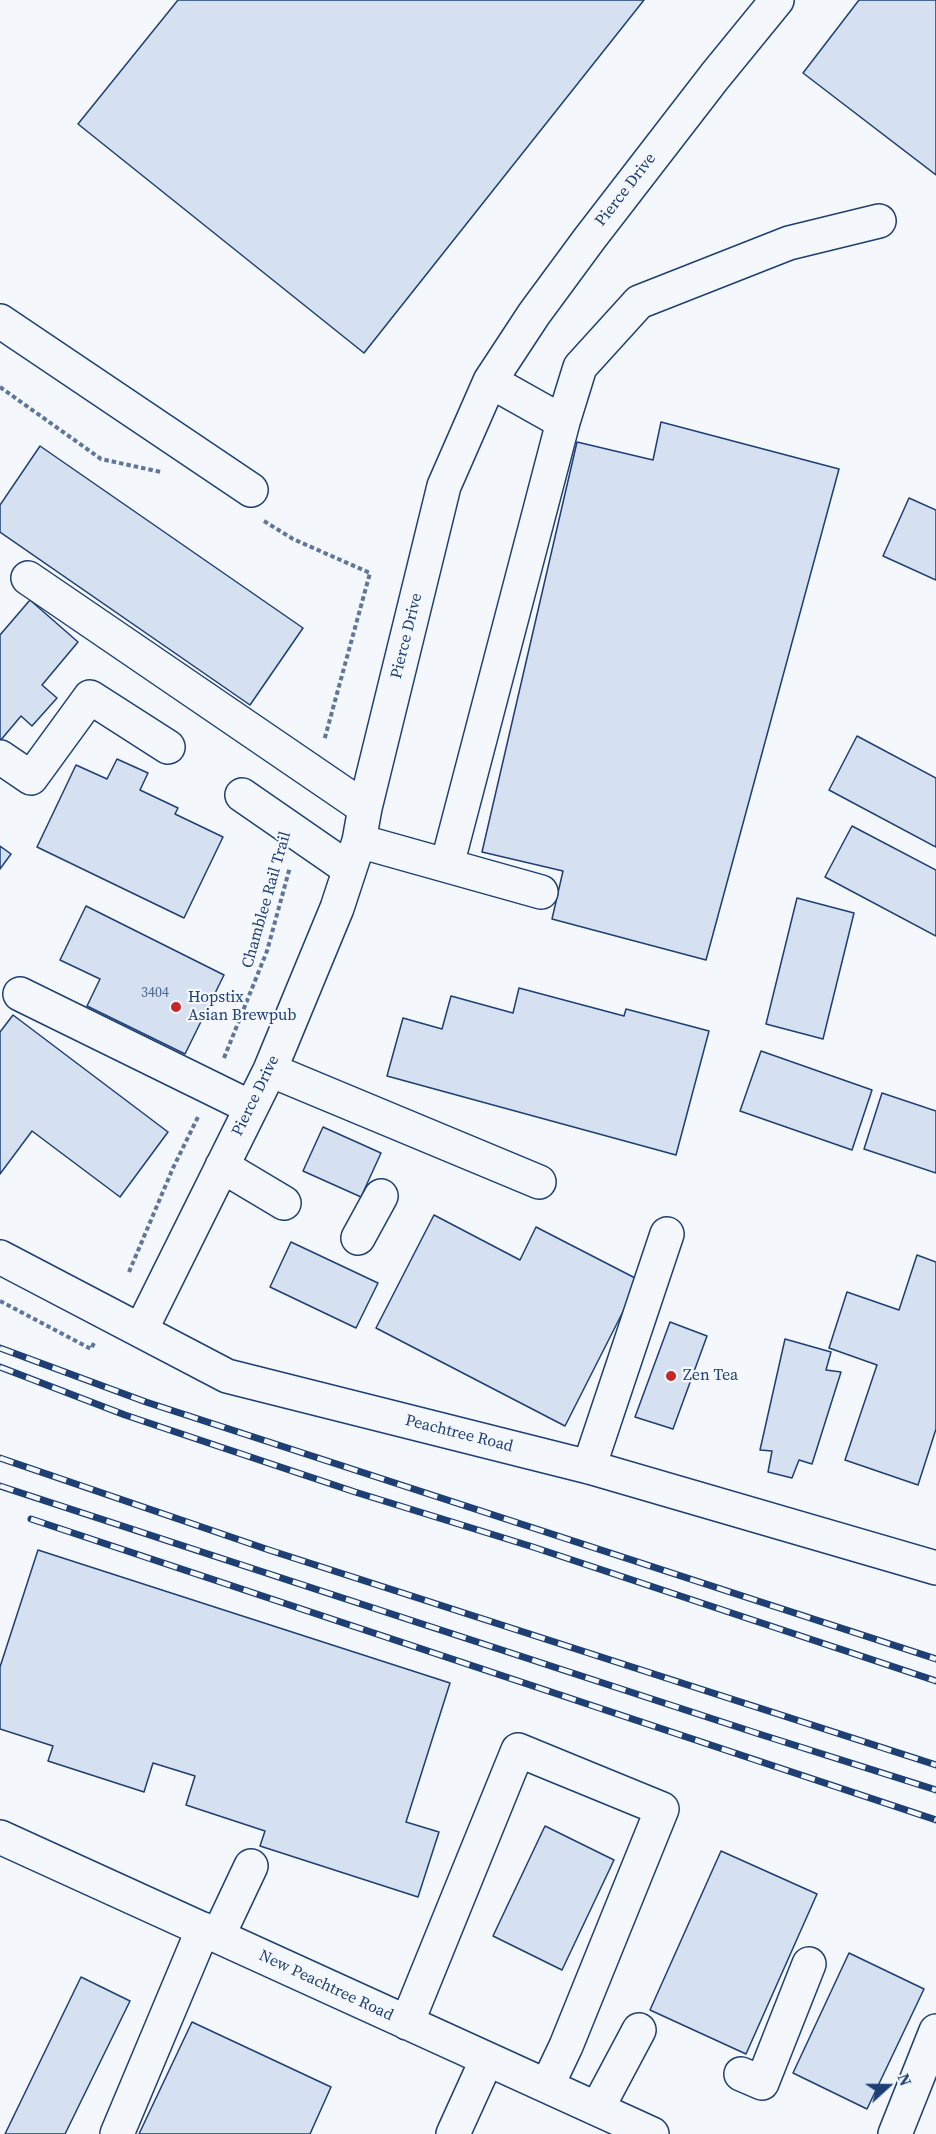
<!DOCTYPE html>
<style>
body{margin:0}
#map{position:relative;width:936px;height:2134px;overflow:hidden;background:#f4f7fb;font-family:"Source Serif 4",serif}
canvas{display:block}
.north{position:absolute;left:858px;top:2056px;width:60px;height:60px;-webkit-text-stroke:4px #f4f7fb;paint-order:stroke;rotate:69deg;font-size:16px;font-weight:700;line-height:24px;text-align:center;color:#1d3f73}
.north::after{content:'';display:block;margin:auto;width:21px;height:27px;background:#1d3f73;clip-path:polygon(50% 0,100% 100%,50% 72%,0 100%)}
</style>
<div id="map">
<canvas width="936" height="2134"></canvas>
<div class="north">N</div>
</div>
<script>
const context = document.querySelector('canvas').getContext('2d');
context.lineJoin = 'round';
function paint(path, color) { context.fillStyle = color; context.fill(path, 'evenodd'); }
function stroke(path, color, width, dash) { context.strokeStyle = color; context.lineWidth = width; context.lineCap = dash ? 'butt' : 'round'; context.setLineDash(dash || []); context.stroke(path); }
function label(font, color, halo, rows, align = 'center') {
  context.font = font + ' "Source Serif 4",serif'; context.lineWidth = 4.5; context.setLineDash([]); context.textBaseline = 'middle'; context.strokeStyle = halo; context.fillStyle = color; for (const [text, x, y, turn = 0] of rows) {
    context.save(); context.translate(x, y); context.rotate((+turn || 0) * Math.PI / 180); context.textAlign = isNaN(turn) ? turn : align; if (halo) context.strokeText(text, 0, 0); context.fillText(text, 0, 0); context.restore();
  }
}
const building = new Path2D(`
 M178,0h466l-280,353 -286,-229z
 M859,0h77v175l-133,-102z
 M661,422l178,47 -133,491 -154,-41 11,-48 -81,-19 95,-410 76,18z
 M40,446l263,182 -53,77 -250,-173v-27z
 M909,498l27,12v70l-53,-24z
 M30,600l48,42 -36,43 15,13 -25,28 -11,-10 -21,25v-106z
 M857,736l79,42v69l-107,-57z
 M117,759l31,14 -8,17 38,18 -3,6 48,23 -39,81 -147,-71 39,-82 31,14z
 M852,826l84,44v66l-111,-59z
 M0,846l11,8 -11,15z
 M797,898l57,15 -31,126 -57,-15z
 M86,906l138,69 -39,79 -98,-48 13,-27 -40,-19z
 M519,988l105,28 2,-7 83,22 -33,124 -289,-79 16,-58 39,11 9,-33 62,17z
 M13,1015l155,117 -48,65 -88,-66 -32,43v-142z
 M761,1051l111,39 -20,60 -112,-39z
 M882,1093l54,18v62l-72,-24z
 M323,1127l58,26 -20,44 -58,-26z
 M434,1215l86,45 16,-33 103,53 -74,146 -189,-98z
 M291,1242l87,41 -22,45 -86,-41z
 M917,1255l19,7v167l-18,56 -73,-25 32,-95 -48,-17 18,-56 52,18z
 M670,1322l37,14 -34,93 -38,-12z
 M785,1339l46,13 -5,18 15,2 -29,92 -13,-4 -7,18 -24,-6 4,-21 -12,-1z
 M38,1550l412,133 -44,139 33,10 -21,65 -158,-51 5,-15 -79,-26 9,-29 -42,-13 -9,29 -96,-31 5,-15 -53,-17v-62z
 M545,1826l69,34 -52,110 -69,-34z
 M721,1851l96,43 -71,160 -96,-44z
 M849,1953l75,36 -57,120 -74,-36z
 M81,1977l49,24 -65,133h-60z
 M192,2022l139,65 -21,47h-171z`);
paint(building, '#d5e0f0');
stroke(building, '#1d3f73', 1.5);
const minor = new Path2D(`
 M0,321l251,169
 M563,422l17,-55 59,-65 150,-59 90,-22
 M28,578l337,230
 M0,757l31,21 59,-81 78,50
 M242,795l107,74
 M359,841l182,51
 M447,865l116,-443 -73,-41
 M20,994l230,113
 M270,1070l269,112
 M222,1166l62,37
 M358,1238l23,-42
 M0,1257l227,119 362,91 347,101
 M141,1330l129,-260 67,-162 22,-67 6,-33 79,-322 46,-105 44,-67 56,-76 125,-162 62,-76
 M589,1467l78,-233
 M0,1837l652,297
 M218,1936l33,-70
 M407,2023l111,-273 144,59 -96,237 -19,40
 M741,2074l21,9 47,-119
 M597,2109l42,-79
 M117,2134l86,-205
 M453,2134l34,-75
 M895,2134l41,-103`);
stroke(minor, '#1d3f73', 36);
stroke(new Path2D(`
 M0,387l101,72 60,13
 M264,521l29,18 77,34 -46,168
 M224,1058l43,-107 23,-84
 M129,1272l44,-104 25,-51
 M0,1301l91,48 3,-6`), '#5e769c', 4, [4.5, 3]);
stroke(minor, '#f4f7fb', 33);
const rail = new Path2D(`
 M0,1348l146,54 790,257
 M0,1367l125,48 230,77 178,55 403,134
 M0,1458l269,92 667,215
 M0,1486l756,247 180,57
 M31,1519l905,301`);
stroke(rail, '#1d3f73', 7);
stroke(rail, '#f4f7fb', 4.5, [14]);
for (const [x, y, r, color] of [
 [176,1007,6,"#c62828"],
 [671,1376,6,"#c62828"]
]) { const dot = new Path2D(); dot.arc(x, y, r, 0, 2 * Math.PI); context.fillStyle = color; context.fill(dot); stroke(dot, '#f4f7fb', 2); }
label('14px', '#4b6792', null, [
 ["3404",155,993]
]);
label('16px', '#1d3f73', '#f4f7fb', [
 ["Pierce Drive",626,190,-52],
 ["Pierce Drive",407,636,-76],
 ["Chamblee Rail Trail",267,900,-74],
 ["Pierce Drive",256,1096,-64],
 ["Peachtree Road",459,1434,14],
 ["New Peachtree Road",326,1986,25]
]);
label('16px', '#1d3f73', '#f4f7fb', [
 ["Hopstix",188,998],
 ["Asian Brewpub",188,1016],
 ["Zen Tea",683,1376]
], 'left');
</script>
